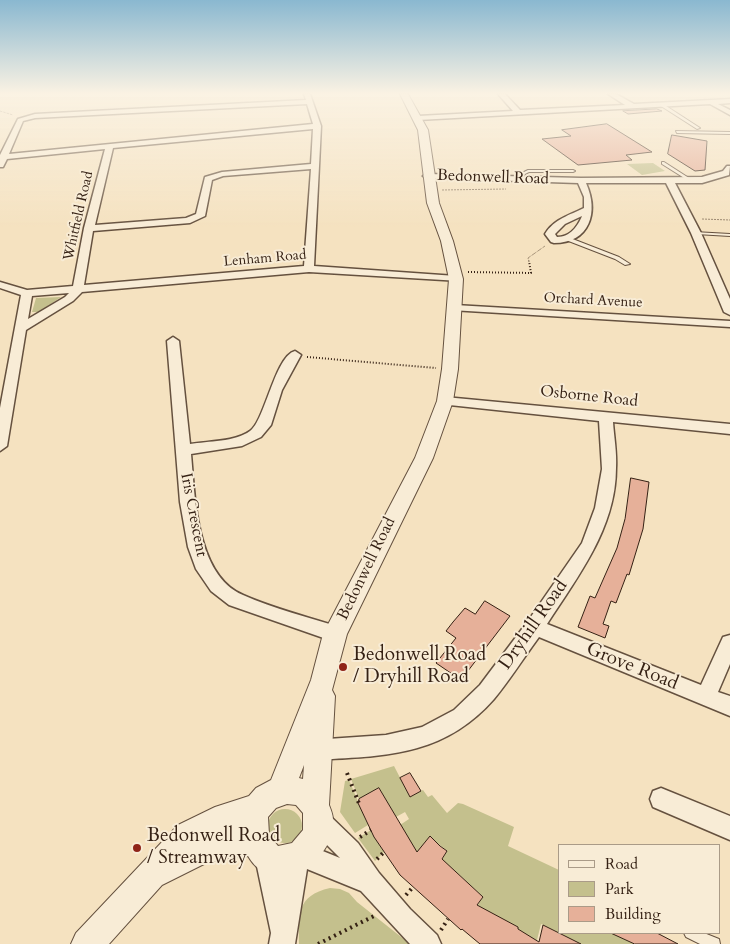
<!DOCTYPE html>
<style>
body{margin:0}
#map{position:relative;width:730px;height:944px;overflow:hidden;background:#f5e2c0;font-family:Cardo,serif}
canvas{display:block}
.legend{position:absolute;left:558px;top:844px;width:162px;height:90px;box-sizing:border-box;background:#f8ecd6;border:1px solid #aa9b88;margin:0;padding:6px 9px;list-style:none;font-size:15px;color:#352114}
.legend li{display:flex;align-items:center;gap:10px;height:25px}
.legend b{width:25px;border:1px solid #aa9b88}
</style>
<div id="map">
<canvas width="730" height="944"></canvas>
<ul class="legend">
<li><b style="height:6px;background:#f8ecd6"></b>Road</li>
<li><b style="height:14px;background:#c4c08d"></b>Park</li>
<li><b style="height:14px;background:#e6b099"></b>Building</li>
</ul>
</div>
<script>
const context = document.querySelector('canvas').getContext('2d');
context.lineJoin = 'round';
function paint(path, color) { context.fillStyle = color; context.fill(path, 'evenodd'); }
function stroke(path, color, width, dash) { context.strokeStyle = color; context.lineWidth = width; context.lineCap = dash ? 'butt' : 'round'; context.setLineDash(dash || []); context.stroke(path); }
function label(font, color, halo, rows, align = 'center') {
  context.font = font + ' Cardo,serif'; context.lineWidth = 4; context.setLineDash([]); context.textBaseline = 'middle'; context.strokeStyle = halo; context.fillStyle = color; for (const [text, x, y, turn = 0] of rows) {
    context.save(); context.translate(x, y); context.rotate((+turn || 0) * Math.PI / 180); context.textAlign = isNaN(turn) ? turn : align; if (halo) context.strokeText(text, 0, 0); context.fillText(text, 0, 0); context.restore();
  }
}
paint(new Path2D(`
 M653,163l12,8 -23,4 -15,-11z
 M61,297l-22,15h-7l4,-14z
 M394,766l16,31 13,-7 5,7 4,-2 15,18 11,-10 5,1 51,23 -6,19 51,24v63l-18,-9 -5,20 -20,-5 2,-12 -43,-18 8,-12 -29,-27 -17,-1 10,-18 -17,-14 -7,8 2,3 -5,7 -7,-5 -13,-25 9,-6 -4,-7 -9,5 -17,-29 -20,11 -8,-20z
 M349,780l19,45 -13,8 -15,-21 5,-31z
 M268 826a17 17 0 1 1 34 0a17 17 0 1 1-34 0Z
 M371,830l13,22 -9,9 -17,-23z
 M330,888l10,1 9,4 8,9 53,42h-111c0,-30 -3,-48 31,-56z
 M559,933h64l-1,5 13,6h-70l2,-7z`), '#c4c08d');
const building = new Path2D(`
 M657,109l5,2 -34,3 -5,-3z
 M607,124l45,28 -26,3 6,5 -54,5 -36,-26 29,-3 -9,-6z
 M672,135l35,6 -2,29 -10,1 -27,-17z
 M631,478l18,4 -6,47 -14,46 -2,-1 -11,29 -5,-2 -8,23 6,2 -4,12 -27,-11 12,-31 5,2 22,-50 8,-29z
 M485,601l25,15 -49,64 -25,-17 20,-25 -10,-7 7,-9 12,-14 10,6z
 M410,773l11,18 -11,6 -10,-19z
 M379,788l38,64 13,-16 10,10 7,5 -5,8 41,38 -6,8 41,22v2l21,13 4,-17 38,19h-101l-18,-15 -1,1 -61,-55 -26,-38 -16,-34 1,-4z
 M611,933h46l21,11h-43z`);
paint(building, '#e6b099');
stroke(building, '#352114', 1);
const service = new Path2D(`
 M661,104h2l37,24 -3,1 -36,-23z
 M676,131l54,1v2l-53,-1z
 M662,162h2l28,18 -3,1 -27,-17z
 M528,170h45l2,1 -2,1h-44l-8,4 1,4h-2l-2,-5z
 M694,232l36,2v2l-34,-2 -2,-1z
 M566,238h4l49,19 11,7 -5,1 -10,-6 -49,-19z
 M684,933h20l15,6 1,5h-20l-14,-7z`);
const minor = new Path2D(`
 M304,94h6l11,32 -7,140 142,10 4,1v4l-151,-9 -227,20 -9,9 -47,29 -19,116 -7,5v-43l21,-113 -21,-7v-6l27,8 46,-4 11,-58 21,-79 -98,10 -4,8h-3v-12l18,-36 17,-5 271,-14zM307,104l6,20 -304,30 14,-33 12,-3zM313,129l-2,35 -89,8 -17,5 -9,37 -10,4 -91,7 18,-77zM311,169l-7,97 -220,19 9,-54 97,-8 15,-7 7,-36 11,-4zM69,293l-4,4 -37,22 4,-23z
 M498,94h7l15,16 105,-5 -17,-11h8l18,10 96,-5v4l-12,1 12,6v5l-20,-11 -292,16 -4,-2 4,-2 95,-5z
 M727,166h3l-1,9 -27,8h-27l26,50 29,66v16l-6,-3 -33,-79 -25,-50h-80c13,29 4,60 -32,60l-3,-1 -6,-8c9,-15 25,-19 39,-26v-11l-6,-14 -151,-5 -4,-2 4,-2 154,4 121,-1 21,-6zM582,216c-4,10 -12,21 -25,21l-2,-3 10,-10z
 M455,305l275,16v6l-279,-17v-4z
 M173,337l6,4 11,103c18,-3 45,-2 60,-13 15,-10 25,-75 45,-80l6,4 -19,35 -11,35 -10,12 -19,9 -51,8c4,43 5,121 52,141 31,14 66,22 99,33l2,6 -2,6 -7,2 -106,-37 -18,-14 -15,-22 -8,-22 -8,-45 -13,-161z
 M445,397l285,27v10l-117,-12c1,15 4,31 3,46 0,60 -38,108 -69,156l154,61 22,-48 7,-2v29l-12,28 12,4v20l-191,-79c-15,20 -29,43 -45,62 -51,58 -110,57 -181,61l-8,-3 -3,-7 3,-7 8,-3 73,-5 36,-8 32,-17 26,-25 48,-64 54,-78 13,-35 7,-39 -3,-48 -159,-17 -2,-3 2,-3z
 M661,788l69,28v24l-77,-33 -3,-8 3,-8z
 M320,811l8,3 30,29 21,30 31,36 27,26 4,9h-31l-49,-53 -54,-22 -12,75h-26l2,-11 -16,-76 4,-8 8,-4 8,4 7,24 7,-23 14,-7 37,15 -28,-28 -3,-8 3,-8z`);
const tertiary = new Path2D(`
 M400,94h8l20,36 11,73 14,38 10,38 -5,90 -5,32 -20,57 -86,176 -15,56 3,6 -6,109c2,5 4,10 4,15 3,42 -60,80 -85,36l-20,2 -22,5 -44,22 -53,59h-38l5,-11 102,-108 37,-18 34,-11 7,-8 15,-8 40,-100 12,-46 92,-176 22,-57 5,-32 7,-90 -8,-38 -14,-38 -9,-73zM304,765l-1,14 -4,-1zM287,804l9,1 7,8v17l-11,13 -14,3 -9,-11 -1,-18 8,-9z`);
stroke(service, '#65513f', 2);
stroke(minor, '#65513f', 3);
stroke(tertiary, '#65513f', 2);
stroke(new Path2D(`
 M0,111l13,4
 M442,190l64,-1
 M702,219l28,1
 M529,262l-1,-4 17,-12`), '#352114', 1, [0.5, 1]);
stroke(new Path2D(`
 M468,272l63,1 -2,-12
 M307,357l129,11`), '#352114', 2, [1, 2]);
stroke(new Path2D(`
 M347,773l13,33
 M360,837l11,-7
 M377,859l7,-7
 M406,895l7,-8
 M441,930l7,-11
 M318,944l56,-28`), '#352114', 4, [2, 4]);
paint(service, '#f8ecd6');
paint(minor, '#f8ecd6');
paint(tertiary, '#f8ecd6');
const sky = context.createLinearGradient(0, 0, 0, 227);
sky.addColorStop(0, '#8ab8d0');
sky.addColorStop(0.41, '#faf2e3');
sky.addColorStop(1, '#faf2e300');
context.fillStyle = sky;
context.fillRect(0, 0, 730, 227);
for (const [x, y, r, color] of [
 [343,667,5,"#8f2418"],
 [137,848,5,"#8f2418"]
]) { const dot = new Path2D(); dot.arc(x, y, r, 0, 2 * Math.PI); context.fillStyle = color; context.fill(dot); stroke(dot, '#f8ecd6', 2); }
label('14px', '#352114', '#f8ecd6', [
 ["Whitfield Road",79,216,-77],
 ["Lenham Road",265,259,-5],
 ["Orchard Avenue",593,301,3]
]);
label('16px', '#352114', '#f8ecd6', [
 ["Bedonwell Road",493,178,2],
 ["Osborne Road",589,397,6],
 ["Iris Crescent",193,515,79],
 ["Bedonwell Road",367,569,-64]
]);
label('19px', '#352114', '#f8ecd6', [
 ["Dryhill Road",534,625,-55],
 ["Grove Road",632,667,22]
]);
label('19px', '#352114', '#f8ecd6', [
 ["Bedonwell Road",353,656],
 ["/ Dryhill Road",353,678],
 ["Bedonwell Road",147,837],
 ["/ Streamway",147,859]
], 'left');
</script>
